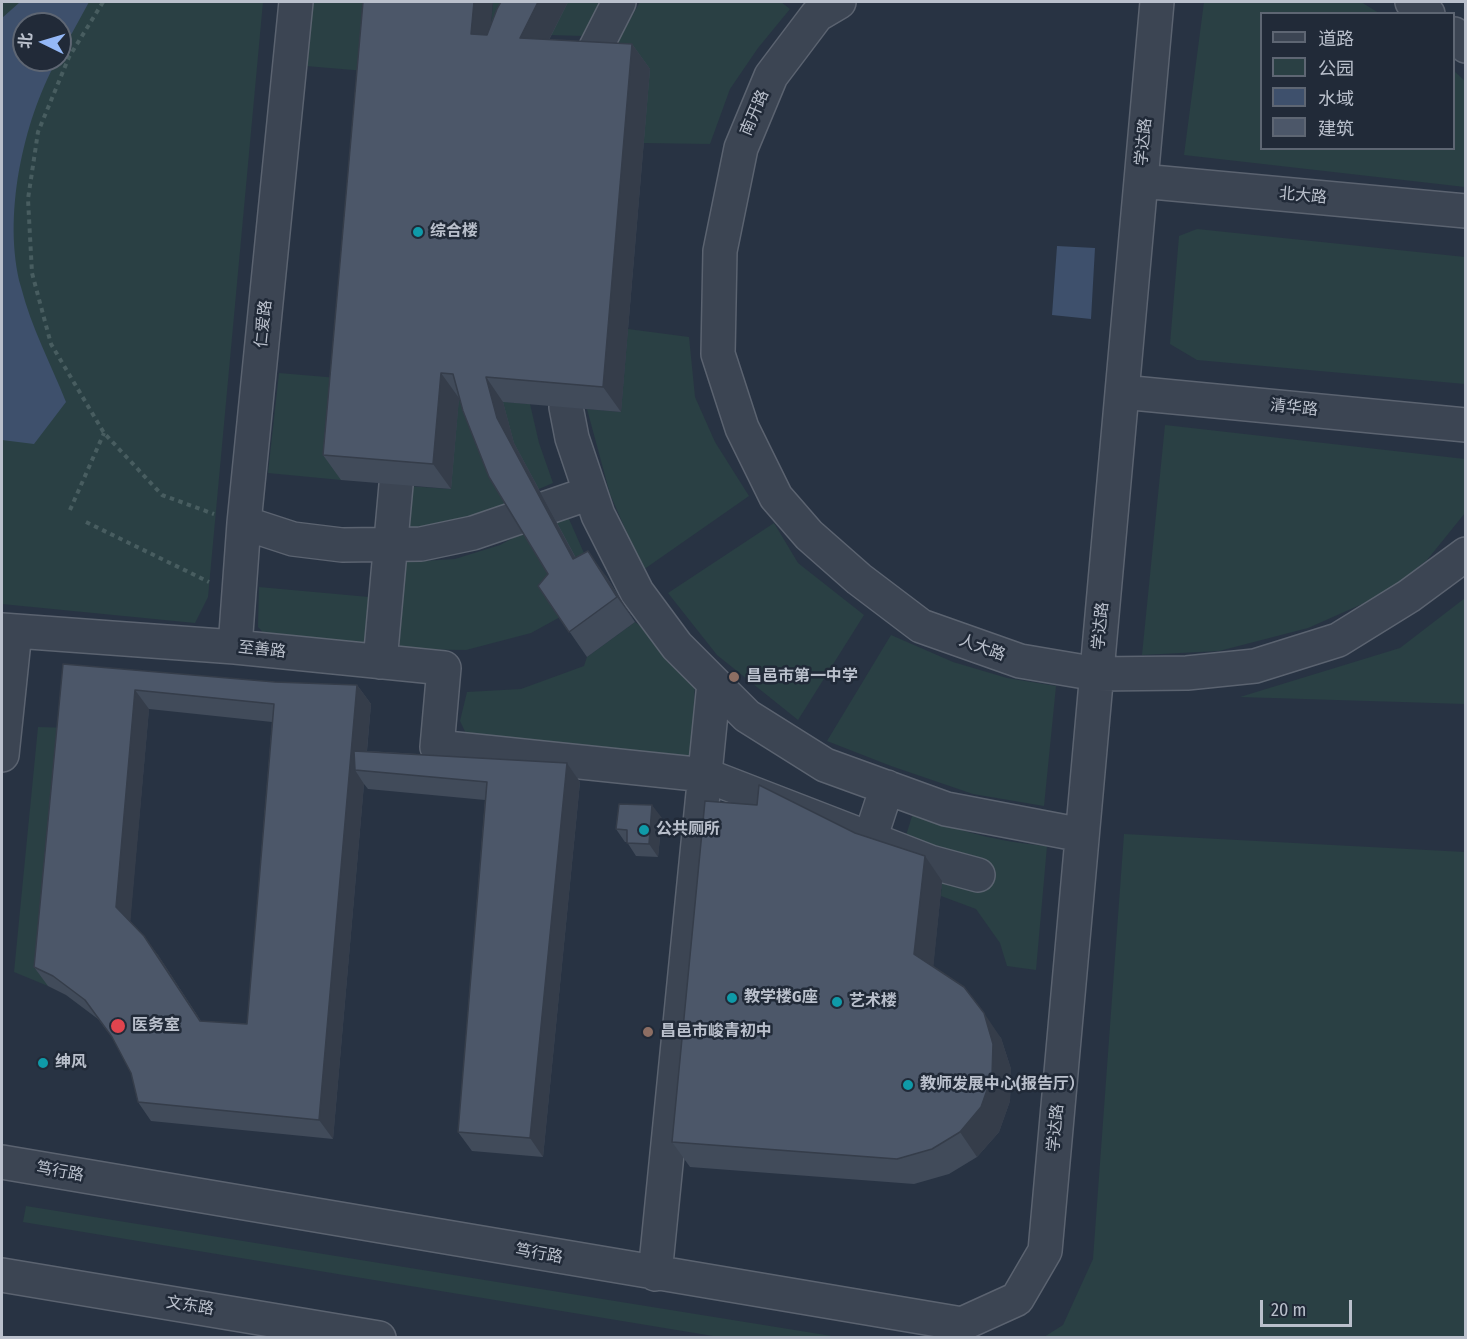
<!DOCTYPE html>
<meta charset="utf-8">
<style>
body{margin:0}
#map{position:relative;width:1467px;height:1339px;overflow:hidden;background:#283343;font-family:"Fira Sans Condensed","Noto Sans SC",sans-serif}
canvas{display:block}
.frame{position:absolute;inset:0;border:3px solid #bac0cc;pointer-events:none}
.legend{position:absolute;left:1260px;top:12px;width:195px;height:138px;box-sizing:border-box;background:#212a38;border:2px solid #5e6673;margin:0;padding:8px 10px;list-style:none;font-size:18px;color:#bac0cc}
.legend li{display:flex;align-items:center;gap:12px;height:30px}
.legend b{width:30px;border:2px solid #5e6673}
.north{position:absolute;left:12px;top:12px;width:60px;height:60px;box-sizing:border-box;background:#212a38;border:2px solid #5e6673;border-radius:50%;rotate:275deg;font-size:16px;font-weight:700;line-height:24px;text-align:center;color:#bac0cc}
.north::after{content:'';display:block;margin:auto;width:21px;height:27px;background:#94b8f7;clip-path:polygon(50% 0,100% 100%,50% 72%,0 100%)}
.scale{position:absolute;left:1260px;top:1300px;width:92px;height:27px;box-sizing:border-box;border:3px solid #bac0cc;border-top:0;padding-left:8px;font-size:18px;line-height:21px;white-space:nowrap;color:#bac0cc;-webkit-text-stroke:4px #212a38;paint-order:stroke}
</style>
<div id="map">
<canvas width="1467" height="1339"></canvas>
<div class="frame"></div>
<ul class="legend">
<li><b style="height:8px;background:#3c4553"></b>道路</li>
<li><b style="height:16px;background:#2a4044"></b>公园</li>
<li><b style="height:16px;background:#3e506c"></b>水域</li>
<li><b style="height:16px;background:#4c5769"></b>建筑</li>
</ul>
<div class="north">北</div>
<div class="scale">20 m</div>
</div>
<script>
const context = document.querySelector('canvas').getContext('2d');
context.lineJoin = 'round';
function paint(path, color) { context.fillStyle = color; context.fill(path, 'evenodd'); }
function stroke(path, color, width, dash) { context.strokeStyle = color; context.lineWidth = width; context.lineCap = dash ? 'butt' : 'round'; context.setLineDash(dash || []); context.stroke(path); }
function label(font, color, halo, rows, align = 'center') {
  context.font = font + ' "Fira Sans Condensed","Noto Sans SC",sans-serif'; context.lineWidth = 5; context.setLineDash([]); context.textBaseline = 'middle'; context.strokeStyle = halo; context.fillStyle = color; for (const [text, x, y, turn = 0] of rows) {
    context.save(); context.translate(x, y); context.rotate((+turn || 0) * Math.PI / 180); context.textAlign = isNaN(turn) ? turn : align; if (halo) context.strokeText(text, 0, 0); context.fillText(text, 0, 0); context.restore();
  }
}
paint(new Path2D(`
 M2,2h261l-55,595 -13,26 -193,-19zM24,24h36v36h-36z
 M312,2h71l-6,70 -71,-6z
 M493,2h109l-19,34 -68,-2 -27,25z
 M640,2h141l9,7 -32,39 -28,41 -20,55 -67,-1 -39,-77z
 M1204,2h157l18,11 -117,1v134h192v-77l11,10v106l-281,-32z
 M1197,229l268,28v127l-268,-24 -27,-16 9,-108z
 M628,329l61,8 6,60 20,45 34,54 -106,74 -33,-76 -23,-85 34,3z
 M279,373l71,6 -9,101 -73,-7z
 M459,398l71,6 9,39 14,40 -71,30 -76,19 2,-46 42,3z
 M1165,425l300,34v54l-38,47 -40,33 -79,35 -89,23 -77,4z
 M565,510l37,84 -71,39 -65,17 -67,-1 7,-87 49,-3 45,-14z
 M774,523l24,40 66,52 -66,105 -81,-65 -49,-62z
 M259,587l110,10 -5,52 -91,-6 -15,-16z
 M1465,598v106l-225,-7 160,-49z
 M635,622l22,17 38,42 -4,84 -220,-21 -11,-23 7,-29 54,-3 63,-23 3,-9z
 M891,635l62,27 54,16 49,8 -12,120 -71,-12 -82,-28 -64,-25z
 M38,727l34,1 -24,258 -34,-14z
 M913,813c49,19 81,28 134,33l-11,124 -29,-4 -7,-23 -24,-34 -35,-13 1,-15 45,9 4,-21 -87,-27z
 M1124,834l341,18v485h-421l19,-12 30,-66z
 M26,1206l812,131h-119l-696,-115z`), '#2a4044');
paint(new Path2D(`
 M20,2h69l-29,53v-31h-36v36h33c-34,61 -55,158 -36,227 10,40 30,77 45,115l-32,42 -32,-4v-422z
 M1057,246l38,2 -4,71 -39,-4z`), '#3e506c');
const minor = new Path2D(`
 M839,2l-22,13 -46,61 -30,72 -21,103 -2,103 24,74 34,69 33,38 50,44 62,47 99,35 77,13 90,-1 68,-7 83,-26 71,-44 57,-42
 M1412,2l16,12
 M1454,34l12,12
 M587,65l32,-63
 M1141,181l325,30
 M1122,392l344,33
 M566,407l6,31 26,77 39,77 40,54 70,70 78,49 121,44 136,26
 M244,523l49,16 49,6 79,-1 52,-11 117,-40
 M2,630l233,17 209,21 -7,79 268,28 225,87 48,13
 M235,647l9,-124 52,-521
 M380,662l16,-177
 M2,755l13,-124
 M870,839l17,-52
 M2,1162l960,162 55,-25 28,-48 112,-1249
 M655,1274l59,-591
 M2,1275l377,63`);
stroke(minor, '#5b6370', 36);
stroke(new Path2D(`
 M103,2l-34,55 -31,75 -10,67 4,74 19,71 53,89 58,62 52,19
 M70,510l34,-77
 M86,522l123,60`), '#485d60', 4, [4.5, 4.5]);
stroke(minor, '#3c4553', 33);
paint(new Path2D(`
 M501,2h67l-19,38 83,4 18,25 -29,343 -118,-10 11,41 62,115 30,18 29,46 -48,35 -49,-71 10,-12 -88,-176h-1l-8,91 -110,-9 -18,-25 168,-432z
 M63,664l212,18 82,3 14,19 -4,47 200,12 13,19 -37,375 -71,-6 -14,-19 27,-332 -117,-11 -4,-5 -31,355 -182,-18 -13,-19 -7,-29 -17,-33 -16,-21 -32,-24 -18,-9 -14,-19zM149,709l123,13 -25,302 -46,-3 -43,-66 -28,-34z
 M662,818l-4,39 -22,-1 -9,-14h-2l-9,-13z
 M942,881l-9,86 68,71 10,31 -1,32 -11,31 -22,25 -28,17 -35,10 -224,-17 -18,-25z`), '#414b5a');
paint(new Path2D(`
 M474,2h19l-5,57 -17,-25z
 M538,2h30l-31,61 -17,-25z
 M632,44l18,25 -29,343 -18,-25z
 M441,373l18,25 -8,91 -18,-25z
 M486,377l17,25 11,41 76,142 -17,-26 -76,-141z
 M588,551l18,25 29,46 -18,-25z
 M357,685l14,19 -6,67 -10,-1 9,14 -31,355 -14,-19z
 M135,690l14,19 -19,217 -14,-19z
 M567,763l13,19 -37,375 -13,-19z
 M652,805l10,13 -4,39 -9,-13z
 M925,856l17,25 -10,99 -18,-26z
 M144,936l14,19 55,86 -13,-20z
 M984,1013l17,25 10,31 -1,32 -11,31 -22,25 -17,-25z`), '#353d4a');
const building = new Path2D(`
 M363,2h111l-3,32 16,1 10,-26 4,-7h37l-18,36 112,6 -29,343 -117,-10 11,41 76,141 15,-8 29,46 -48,35 -31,-46 10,-12 -59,-97 -26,-66 -10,-37 -12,-1 -8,91 -110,-9z
 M63,664l212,18 82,3 -38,435 -181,-18 -7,-29 -19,-36 -27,-37 -32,-24 -19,-9zM135,690l139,14 -27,320 -47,-3 -56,-85 -28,-29z
 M354,751l213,12 -37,375 -72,-6 29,-350 -132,-12z
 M759,785l96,48 70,23 -11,98 50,33 20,26 9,31 -1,32 -11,31 -21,25 -28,17 -35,10 -225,-17 33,-341 52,4z
 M619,804l33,1 -3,39 -22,-1v-13l-11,-1z`);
paint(building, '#4c5769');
stroke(building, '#353d4a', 1.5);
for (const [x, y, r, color] of [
 [418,232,6,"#0f9aa8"],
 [734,677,6,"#8d6e63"],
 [644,830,6,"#0f9aa8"],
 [732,998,6,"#0f9aa8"],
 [837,1002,6,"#0f9aa8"],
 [118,1026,8,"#e0444e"],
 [648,1032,6,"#8d6e63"],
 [43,1063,6,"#0f9aa8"],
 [908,1085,6,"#0f9aa8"]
]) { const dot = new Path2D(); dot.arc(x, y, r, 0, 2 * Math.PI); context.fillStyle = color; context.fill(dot); stroke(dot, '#212a38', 2); }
label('16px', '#bac0cc', '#212a38', [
 ["南开路",755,113,-67],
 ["学达路",1144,142,-85],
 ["北大路",1303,196,5],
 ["仁爱路",264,324,-84],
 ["清华路",1294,408,6],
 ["学达路",1101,626,-85],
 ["人大路",982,648,20],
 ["至善路",262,650,6],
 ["学达路",1056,1128,-85],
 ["笃行路",60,1172,10],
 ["笃行路",539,1254,10],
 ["文东路",190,1306,9]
]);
label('bold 16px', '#bac0cc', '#212a38', [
 ["综合楼",430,232],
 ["昌邑市第一中学",746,677],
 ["公共厕所",656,830],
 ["教学楼G座",744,998],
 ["艺术楼",849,1002],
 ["医务室",132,1026],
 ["昌邑市峻青初中",660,1032],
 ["绅风",55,1063],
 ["教师发展中心(报告厅）",920,1085]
], 'left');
</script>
